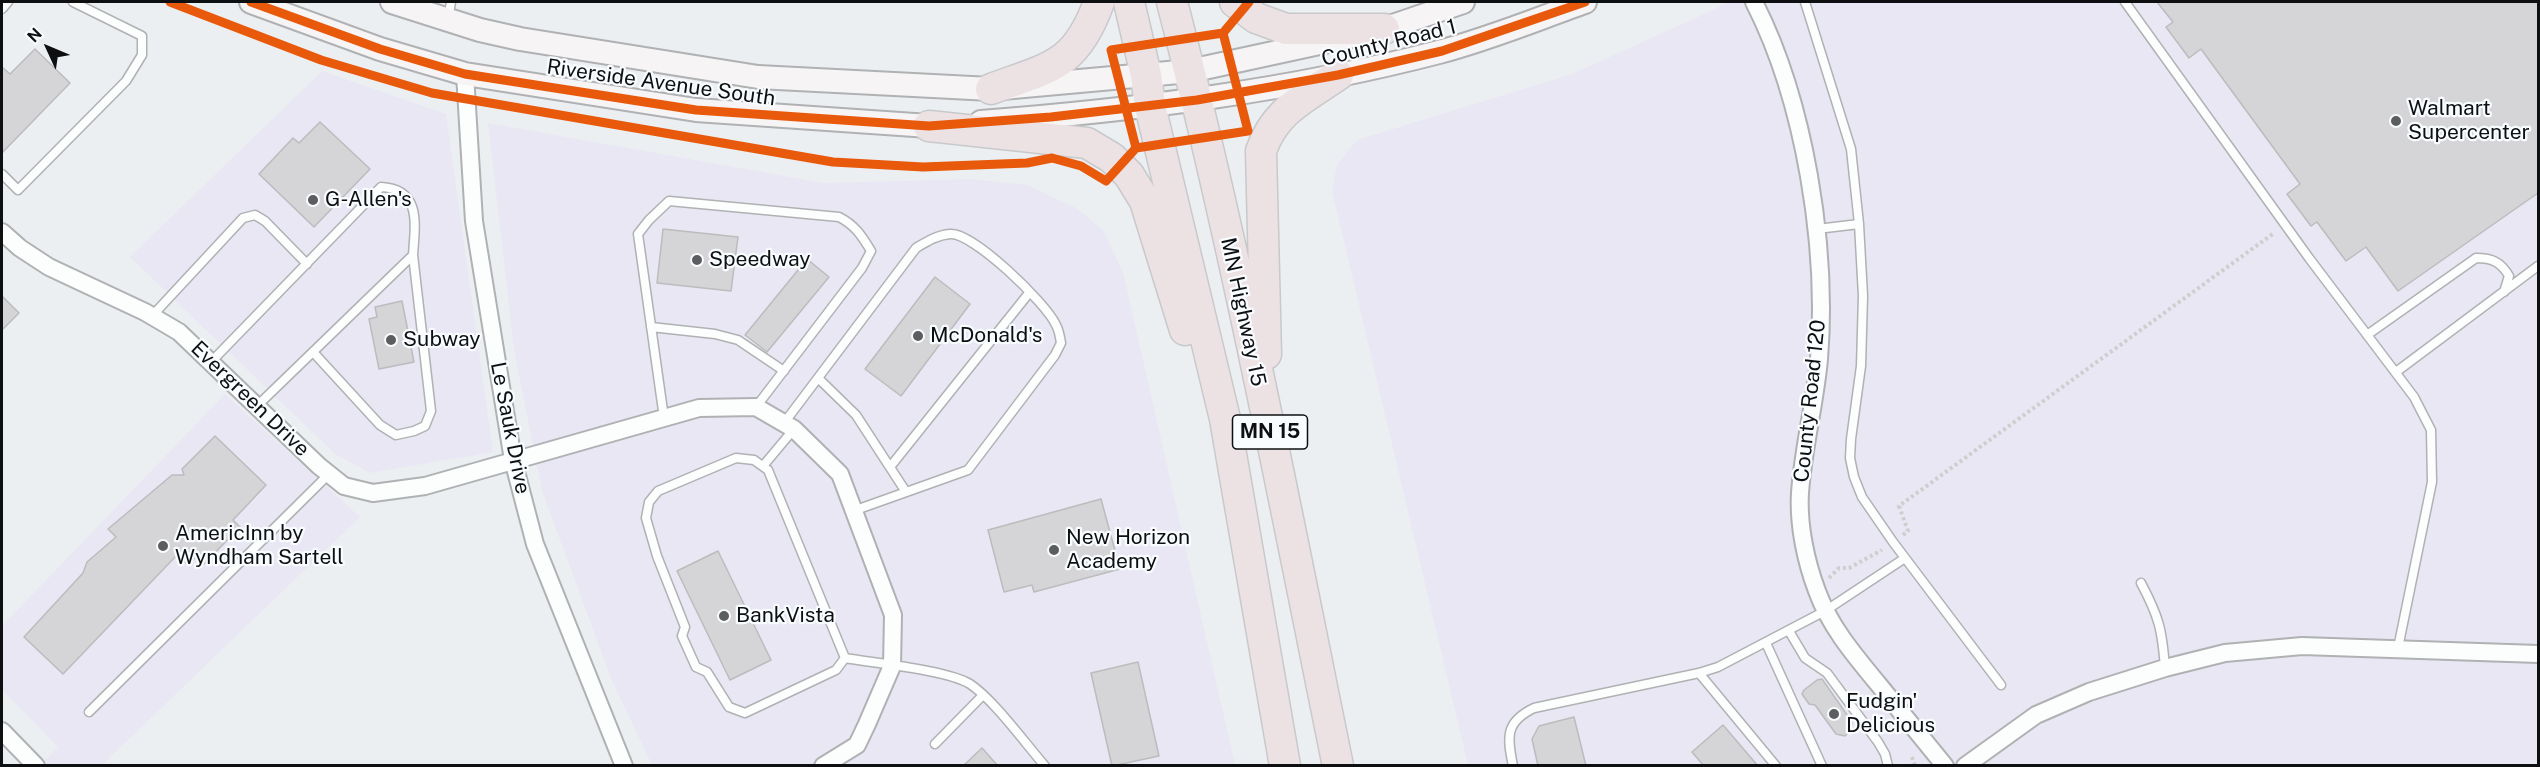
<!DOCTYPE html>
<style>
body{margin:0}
#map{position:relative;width:2540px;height:767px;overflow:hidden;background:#eceff1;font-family:"Public Sans",sans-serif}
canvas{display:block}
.frame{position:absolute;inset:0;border:3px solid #0e0f11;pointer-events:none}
.north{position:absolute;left:18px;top:18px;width:60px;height:60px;-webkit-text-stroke:4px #f9fcff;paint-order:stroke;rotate:314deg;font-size:16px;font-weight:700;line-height:24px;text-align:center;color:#0e0f11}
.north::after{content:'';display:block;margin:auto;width:21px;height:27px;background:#0e0f11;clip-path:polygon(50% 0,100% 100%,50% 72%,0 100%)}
</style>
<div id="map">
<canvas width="2540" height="767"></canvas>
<div class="frame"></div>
<div class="north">N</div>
</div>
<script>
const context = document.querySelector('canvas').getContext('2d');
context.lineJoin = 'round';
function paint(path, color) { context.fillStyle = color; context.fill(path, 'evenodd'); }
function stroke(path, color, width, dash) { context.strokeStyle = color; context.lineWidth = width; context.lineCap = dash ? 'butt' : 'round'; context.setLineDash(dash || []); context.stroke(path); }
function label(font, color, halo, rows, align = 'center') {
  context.font = font + ' "Public Sans",sans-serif'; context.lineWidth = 4.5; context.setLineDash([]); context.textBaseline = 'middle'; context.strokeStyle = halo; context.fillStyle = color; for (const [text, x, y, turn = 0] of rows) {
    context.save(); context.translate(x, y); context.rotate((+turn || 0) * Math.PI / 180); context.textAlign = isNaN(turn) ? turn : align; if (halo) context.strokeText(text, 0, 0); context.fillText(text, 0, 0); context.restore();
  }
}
paint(new Path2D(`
 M1727,2h811v763h-1070l-136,-574 5,-26 20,-25 215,-66 143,-65z
 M322,71l124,43 47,338 -123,21 -35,-19 -205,-197z
 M488,123l336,60 148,-4 55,6 49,23 27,22 20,42 112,493h-583l-40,-84 -70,-190 -28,-141z
 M225,394l135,123 -256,246 1,2h-65l18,-18 -56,-57v-64z`), '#e9e7f4');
const building = new Path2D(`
 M2157,2h381v191l-140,98 -32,-44 -20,14 -29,-39 -6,4 -24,-32 13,-10 -99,-135 -12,9 -23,-31 7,-5z
 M35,49l35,34 -68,70v-86l8,7z
 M320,122l50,47 -56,58 -55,-53 34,-36 6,5z
 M663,229l75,8 -7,54 -74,-8z
 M807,259l22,18 -62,75 -22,-17z
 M935,277l35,27 -69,92 -36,-27z
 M2,296l17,17 -17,17z
 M402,301l12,61 -35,7 -10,-50 8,-2 -2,-10z
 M215,436l51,49 -33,35 7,7 -36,37 -8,-7 -8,8 -11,-10 -114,119 -39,-37 59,-64 4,-11 29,-25 -8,-8 64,-54h12l-2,-6z
 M1101,499l19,70 -86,23 -2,-7 -28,7 -16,-62z
 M718,551l53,109 -41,20 -53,-109z
 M1138,662l21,94 -47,10 -21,-93z
 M1822,679l30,43 -1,8 -6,6 -9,-2 -21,-29 -6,-1 -7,-10 2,-4 13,-10z
 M1574,717l12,49h-48l-6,-27 7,-13z
 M1723,725l35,41h-54l-12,-14z
 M982,748l16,18h-35z`);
paint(building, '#d5d5d7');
stroke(building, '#bbbcbd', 1.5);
const lane = new Path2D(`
 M1805,2l46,147 8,75 4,72 -2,70 -10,73 -1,19 4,19 8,20 31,45 108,143
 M2125,2l184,256 105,139 17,33 1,52 -34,166
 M2,9l6,-7
 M448,19l3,-17
 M2,174l16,16 108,-109 16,-26v-19l-69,-34
 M1817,229l42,-5
 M152,316l91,-98 12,-3 10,6 42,43
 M651,327l64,7 23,6 46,31
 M2367,335l109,-77c16,0 25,4 33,18l-5,16
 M313,352l67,73 16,10 18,-4 11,-5 6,-15 -18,-156
 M211,362l170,-175c41,2 34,38 32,68l-156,151
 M2396,372l142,-106
 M818,378l38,37 50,77
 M664,418l-26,-184 11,-14 20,-19 170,16c16,8 23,19 32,34l-9,17 -106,139
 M784,423l132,-175c10,-6 21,-13 34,-14 23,-2 96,69 106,91 3,5 4,12 5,18l-6,12 -87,115 -115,41
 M763,466l31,-37
 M890,467l139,-174
 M2141,583c18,34 21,46 24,85
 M1789,631l16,27 22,15 51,69 7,12 3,12
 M1766,643l56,123
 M845,658l-77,-188 -14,-10 -18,-2 -78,33 -9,11 -3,16 11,38 28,71 -3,9 14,31 11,5 22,35 16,6 91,-43 9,-12c28,5 103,12 125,26 23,15 55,59 75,82
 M1699,673l77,93
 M89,712l240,-238
 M935,744l48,-49
 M1513,766c-6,-29 -8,-44 21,-58l165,-35 19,-6 107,-56 80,-53`);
const street = new Path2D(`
 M1754,2c51,100 74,245 65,357 -4,45 -16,89 -19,134 -2,32 6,69 17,98 13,36 38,65 62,94 22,27 44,54 66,81
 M465,74l9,147 39,239 22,84 89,222
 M2,232l18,16 29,19 96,45 34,20 140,134 25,20 29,7 52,-7 274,-78 57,-1 38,22 46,45 53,141 -1,51 -25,58 -10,21 -34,21
 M2,731l34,35
 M1965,766l71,-51 53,-23 76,-24 60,-15 77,-7 236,8`);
const secondary = new Path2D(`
 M251,2l129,47 85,25 231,36 233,16 16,-1
 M392,2l88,28 40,9 238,38 233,12 199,-18 194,-42 79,-27
 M981,122c154,-12 308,-31 458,-70 50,-13 98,-33 146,-50`);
const highway = new Path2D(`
 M1129,2l17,73 4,31 75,313 60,347
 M1172,2c65,252 114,508 166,764
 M1235,2l21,16 30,11h98
 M991,89c60,-22 85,-23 108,-87
 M929,126l158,17 25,15 17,17 16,26 40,129
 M1266,354l-5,-203c14,-41 44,-53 77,-76`);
stroke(lane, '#afb1b3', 11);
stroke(street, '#afb1b3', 20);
stroke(secondary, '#afb1b3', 26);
stroke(highway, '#c8c9cb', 33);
stroke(new Path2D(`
 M1903,535l5,-4 -9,-25 375,-273
 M1829,578l10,-10h10l33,-18
 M1912,757l3,9`), '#cdcece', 4, [3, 3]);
stroke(lane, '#fcfdfd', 8);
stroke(street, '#fcfdfd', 16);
stroke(secondary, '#f7f4f5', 22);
stroke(highway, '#ece1e3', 30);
stroke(new Path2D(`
 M170,2l151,58 111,33 401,69 90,5 104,-4 25,-5 29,8 25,15 30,-33 112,-17 -25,-98
 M251,2l129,47 85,25 231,36 233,16 122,-9 146,-17 141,-25 104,-24 143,-49
 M1136,148l-25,-98 112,-17 26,-31`), '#e8590c', 9);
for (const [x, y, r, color] of [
 [2396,121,6,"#5c5d5f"],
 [313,200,6,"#5c5d5f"],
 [697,260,6,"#5c5d5f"],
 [918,336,6,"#5c5d5f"],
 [391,340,6,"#5c5d5f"],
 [163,546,6,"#5c5d5f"],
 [1054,550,6,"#5c5d5f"],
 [724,616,6,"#5c5d5f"],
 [1834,714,6,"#5c5d5f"]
]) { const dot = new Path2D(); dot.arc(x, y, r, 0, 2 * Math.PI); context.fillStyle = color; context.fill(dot); stroke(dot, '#f9fcff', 2); }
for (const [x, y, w] of [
 [1270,432,75]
]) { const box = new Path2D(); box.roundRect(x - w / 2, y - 17, w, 34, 4.5); context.fillStyle = '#f9fcff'; context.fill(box); stroke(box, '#0e0f11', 1.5); }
label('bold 20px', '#0e0f11', null, [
 ["MN 15",1270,432]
]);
label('21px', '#0e0f11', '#f9fcff', [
 ["County Road 1",1389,43,-14],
 ["Riverside Avenue South",661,83,8],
 ["MN Highway 15",1243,312,78],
 ["Evergreen Drive",250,399,44],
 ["County Road 120",1810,401,-84],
 ["Le Sauk Drive",510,428,79]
]);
label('21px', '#0e0f11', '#f9fcff', [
 ["Walmart",2408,109],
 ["Supercenter",2408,133],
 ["G-Allen's",325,200],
 ["Speedway",709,260],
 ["McDonald's",930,336],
 ["Subway",403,340],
 ["AmericInn by",175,534],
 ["Wyndham Sartell",175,558],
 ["New Horizon",1066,538],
 ["Academy",1066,562],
 ["BankVista",736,616],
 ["Fudgin'",1846,702],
 ["Delicious",1846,726]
], 'left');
</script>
